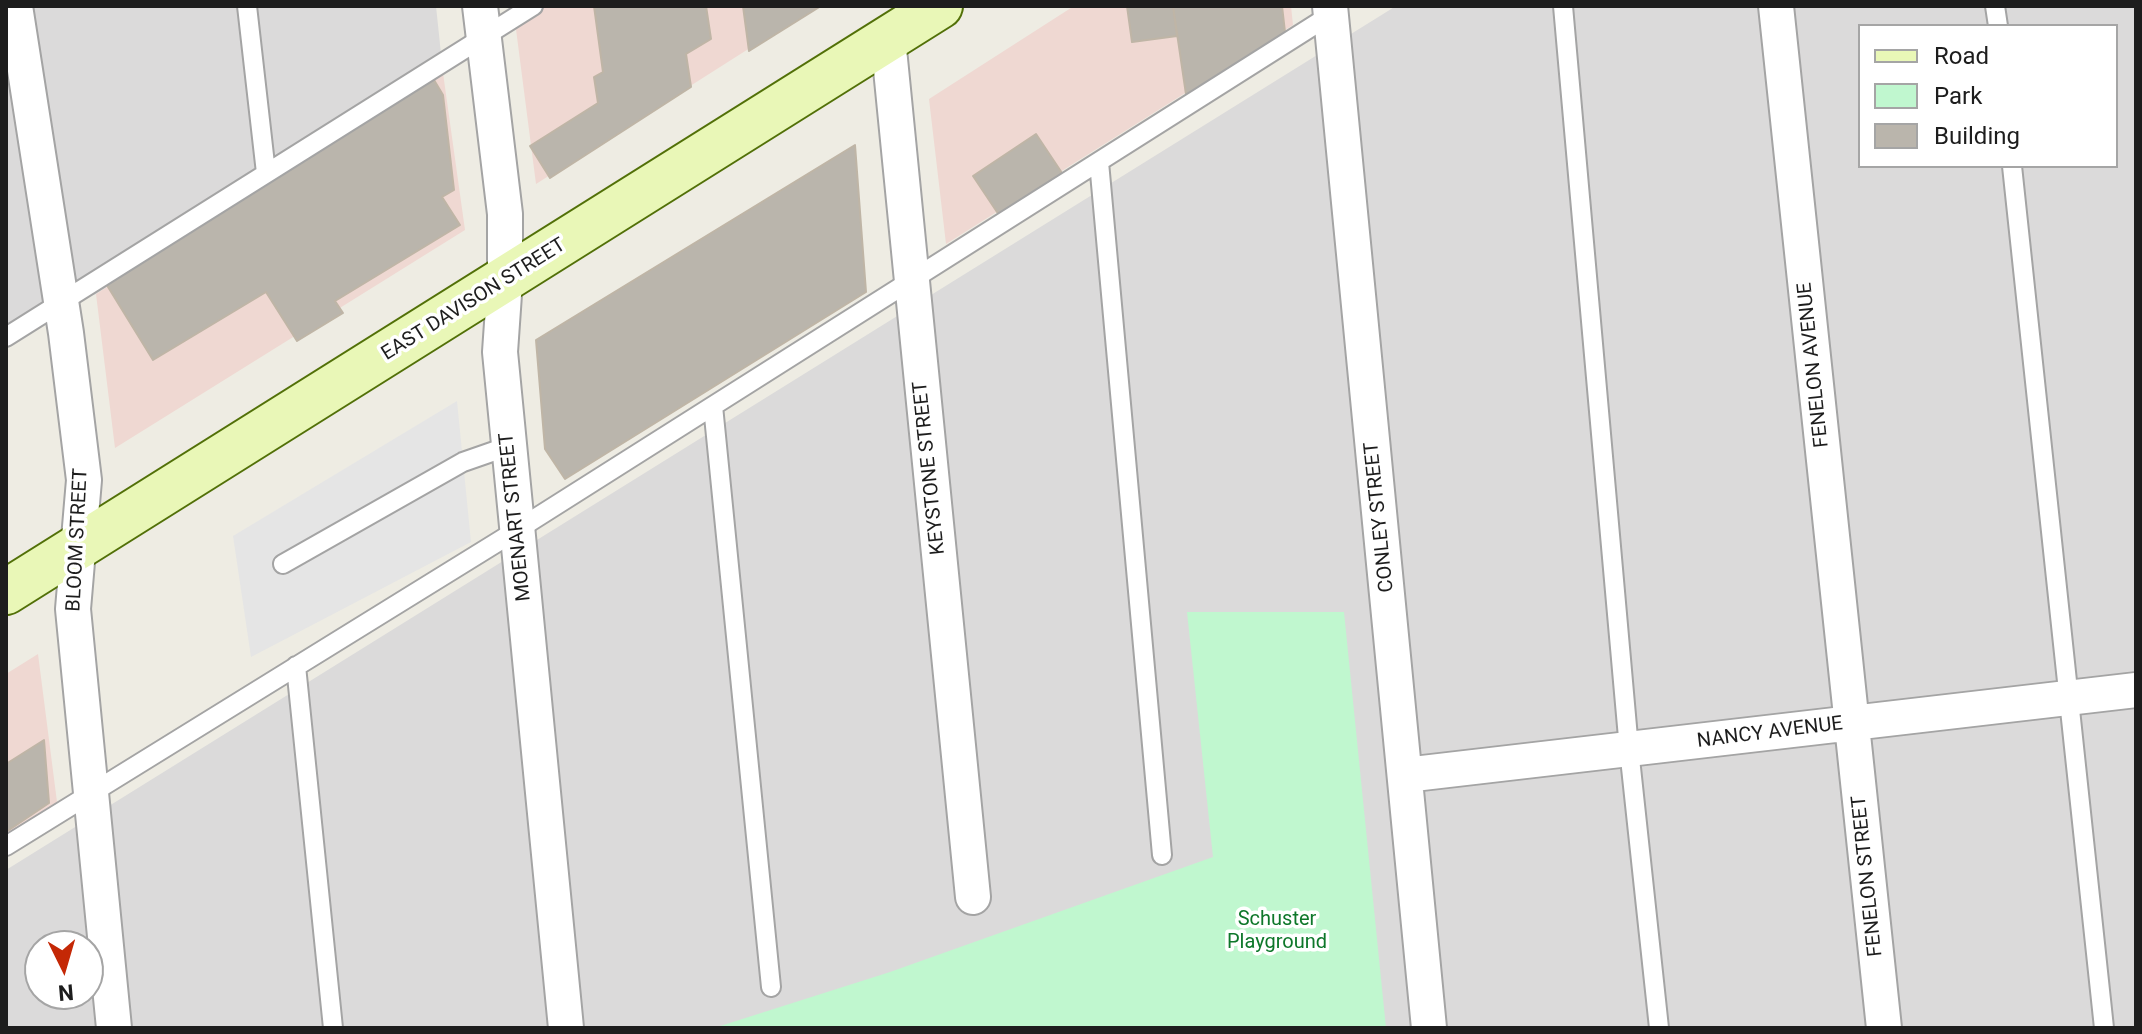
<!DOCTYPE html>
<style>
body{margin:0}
#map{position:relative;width:2142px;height:1034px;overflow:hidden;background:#eeece3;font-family:Roboto,sans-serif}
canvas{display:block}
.frame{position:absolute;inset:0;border:8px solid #1d1d1d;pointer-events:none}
.legend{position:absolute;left:1858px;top:24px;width:260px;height:144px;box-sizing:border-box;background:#fff;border:2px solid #a5a5a5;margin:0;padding:10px 14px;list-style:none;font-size:24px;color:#1d1d1d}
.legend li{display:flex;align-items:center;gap:16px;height:40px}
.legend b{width:40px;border:2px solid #a5a5a5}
.north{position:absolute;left:24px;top:930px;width:80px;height:80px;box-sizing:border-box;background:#fff;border:2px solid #a5a5a5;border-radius:50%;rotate:175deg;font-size:22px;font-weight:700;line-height:32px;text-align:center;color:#1d1d1d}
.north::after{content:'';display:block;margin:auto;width:28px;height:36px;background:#c42806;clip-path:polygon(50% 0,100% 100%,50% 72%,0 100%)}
</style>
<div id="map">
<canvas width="2142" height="1034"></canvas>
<div class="frame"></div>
<ul class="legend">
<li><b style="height:10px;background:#e9f7b7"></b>Road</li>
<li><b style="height:22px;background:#c0f7cf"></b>Park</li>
<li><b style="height:22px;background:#bab5ac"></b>Building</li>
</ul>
<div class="north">N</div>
</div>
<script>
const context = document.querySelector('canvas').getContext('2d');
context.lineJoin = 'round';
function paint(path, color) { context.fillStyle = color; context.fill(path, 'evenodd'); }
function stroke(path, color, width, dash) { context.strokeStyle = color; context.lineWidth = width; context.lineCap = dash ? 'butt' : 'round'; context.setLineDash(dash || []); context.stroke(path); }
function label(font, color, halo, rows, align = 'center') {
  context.font = font + ' Roboto,sans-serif'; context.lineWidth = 7; context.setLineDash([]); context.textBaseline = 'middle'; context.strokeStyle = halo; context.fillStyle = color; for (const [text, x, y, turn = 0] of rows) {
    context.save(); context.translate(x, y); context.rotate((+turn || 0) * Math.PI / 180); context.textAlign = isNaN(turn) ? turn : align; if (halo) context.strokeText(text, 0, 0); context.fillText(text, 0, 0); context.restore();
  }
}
paint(new Path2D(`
 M6,6h430l7,67 -347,221 -74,26 -16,10z
 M1396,6h740v1022h-2130v-158zM1860,26h256v140h-256zM40,946h48v48h-48z`), '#dbdada');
paint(new Path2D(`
 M513,6h303l-280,178z
 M1074,6h217l2,19 -347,219 -17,-145z
 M443,73l22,157 -350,218 -19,-154z
 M38,654l19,148 -51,33v-161z`), '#efd8d2');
paint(new Path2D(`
 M1187,612h157l42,416h-672l176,-56 323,-115z`), '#c0f7cf');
paint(new Path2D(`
 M457,401l14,141 -220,115 -18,-121z`), '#e5e5e5');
const building = new Path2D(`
 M594,6h112l5,33 -25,15 5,33 -141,91 -20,-32 68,-43 -4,-26 9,-5z
 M743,6h78l-72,45z
 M1127,6h46l4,30 -45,6z
 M1173,6h109l3,26 -98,69z
 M434,80l9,15 11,95 -12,7 18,28 -125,76 8,12 -46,28 -31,-49 -113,68 -48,-78z
 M1036,134l26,39 -63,42 -26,-39z
 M855,145l11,147 -301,187 -20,-30 -9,-109z
 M44,740l5,63 -43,29v-68z`);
paint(building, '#bab5ac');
stroke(building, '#bfb5a6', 2);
const lane = new Path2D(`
 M247,6l19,167
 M1563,6l66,743 30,279
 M1995,6l3,20
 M1099,162l63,693
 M2012,166l92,862
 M6,337l527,-331
 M713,406l58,581
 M283,564l180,-102 46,-16
 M296,666l37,362
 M6,846l511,-316 818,-518`);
const street = new Path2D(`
 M15,6l51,327 18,147 -11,129 41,419
 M480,6l25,208v66l-5,72 66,676
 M1330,6l99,1022
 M1776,6l108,1022
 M888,39l85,858
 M1405,775l731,-85`);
const secondary = new Path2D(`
 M6,592l934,-586`);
stroke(lane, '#a4a4a4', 22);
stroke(street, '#a4a4a4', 38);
stroke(secondary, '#527008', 48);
stroke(lane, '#fff', 18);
stroke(street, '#fff', 34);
stroke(secondary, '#e9f7b7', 44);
label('20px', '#1d1d1d', '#fff', [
 ["EAST DAVISON STREET",474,300,-32],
 ["FENELON AVENUE",1814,365,-96],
 ["KEYSTONE STREET",930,468,-96],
 ["MOENART STREET",516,517,-96],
 ["CONLEY STREET",1380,517,-96],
 ["BLOOM STREET",78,540,-87],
 ["NANCY AVENUE",1770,733,-7],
 ["FENELON STREET",1868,876,-96]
]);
label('20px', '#0e772a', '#fff', [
 ["Schuster",1277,920],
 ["Playground",1277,943]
]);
</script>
